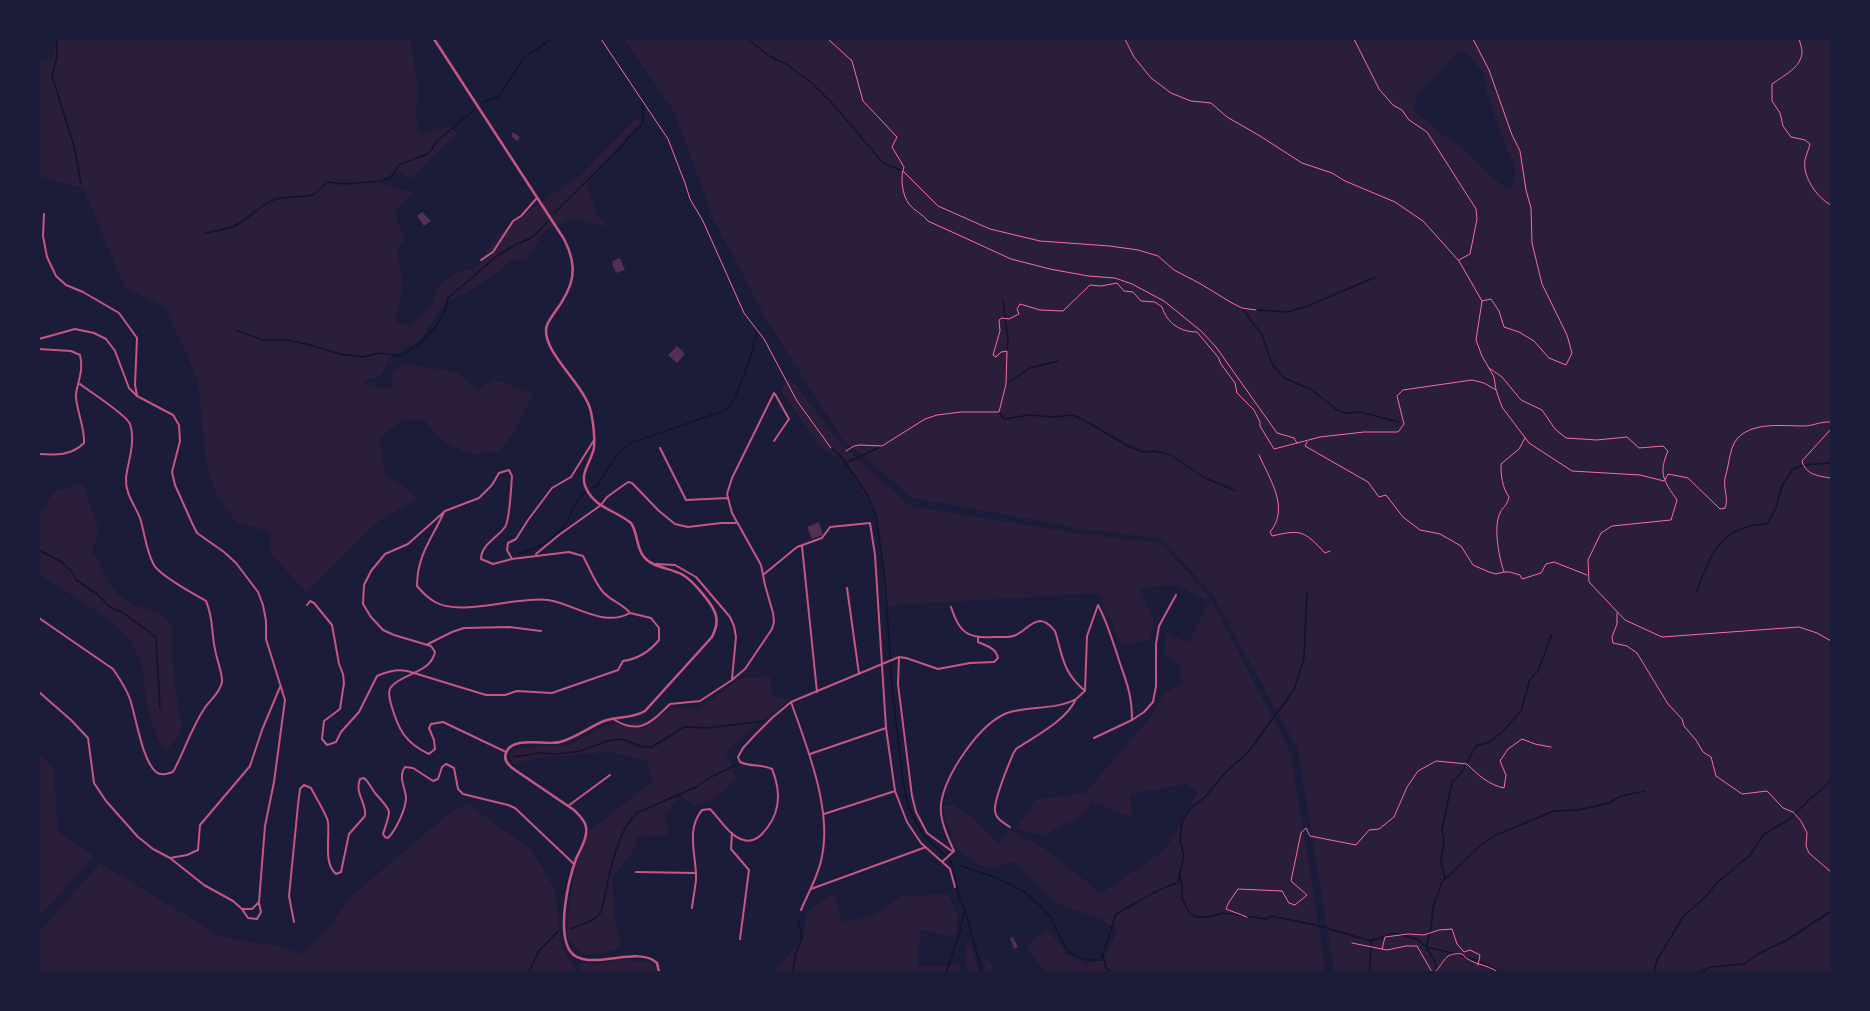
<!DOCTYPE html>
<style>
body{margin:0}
#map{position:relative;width:1870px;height:1011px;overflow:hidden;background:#1b1b3a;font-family:Ubuntu,sans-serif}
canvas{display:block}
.frame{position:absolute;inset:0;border:40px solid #1b1b3a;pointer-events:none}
</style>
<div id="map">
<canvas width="1870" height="1011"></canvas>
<div class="frame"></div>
</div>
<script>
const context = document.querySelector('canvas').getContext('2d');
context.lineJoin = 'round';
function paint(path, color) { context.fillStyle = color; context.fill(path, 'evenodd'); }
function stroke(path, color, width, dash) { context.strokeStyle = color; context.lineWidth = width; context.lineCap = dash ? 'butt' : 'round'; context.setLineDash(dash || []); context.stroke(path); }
paint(new Path2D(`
 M57,39h353l8,51 -2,30 5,15 30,-9 6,8 -46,45 -15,-9 -15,13 33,10 -20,19 11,28 -8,8 6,39 -8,35 16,3 18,-16 10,-23 15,-12 21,-7 27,-36 47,-35 31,-20 57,-59 5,6 -55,62 9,28 13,14 -34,-9 -29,12 -20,31 -15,-2 -16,16 -29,18 -20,9 -28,40 -27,14 -11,20 -18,6 13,6h17l1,-16 10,-9 57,10 17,18 17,-12 39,15 -18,37 -16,21 -30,2 -28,-14 -17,-20 -24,1 -20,18 4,28 4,11 20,11 9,10 -37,21 -74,72 -34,-37 -3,-23 -33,-10 -21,-30 -9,-31 -8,-81 -34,-74 -40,-19 -40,-98 -45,-13v-117h12z
 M624,39h1207v933h-497l-36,-222 -85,-155 -51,-56 -78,-10 -171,-31 -70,-58 -77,-121 -53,-101 -38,-105zM1460,50l5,1 19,23 3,19 10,32 18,43 -1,17 -5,3 -10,-5 -34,-33 -29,-20 -8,-10 -11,-6 -3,-5 1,-6 5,-11z
 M789,376l52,68 69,62 172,28 79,9 48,53 -3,4 -29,-15 -37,3 14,32 -5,20 -27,5 -24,-52 -213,13 -4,-59 -7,-35 -30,-51 -22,-12 -41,-58z
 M78,483l5,2 16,45 -7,22 6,8 10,22 10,12 15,11 24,6 7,5 9,12 -1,24 3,37 7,37 -3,10 -12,14 -5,-2 -10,-22 -7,-33 -2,-25 -12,-27 -21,-21 -71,-46v-65l4,1 10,-18 14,-4z
 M1210,598l81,155 35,219h-282l-18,-26 21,-18 19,25 20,11 19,-7 13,-27 -16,-10 -47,-17 -41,-42 -25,9 -33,-21 -14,-43 13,-1 22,16 21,23 10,-15 36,19 57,45 64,-43 33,-58 -12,-8 -55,10 1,23 -41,-15 -8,14 -41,20 -26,-8 20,-29 49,-6 67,-78 12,-22 17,-8 -1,-19 -16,-10 2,-24 23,11z
 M770,676l2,19 18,5 -25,18 -39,34 10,27 -22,20 -20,7 -14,-11 -16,22 5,10 -2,9 -29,1 -6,16 -20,26 3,35 6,33c-11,4 -31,12 -42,4 -5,-4 -9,-10 -12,-15l1,-24 9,-49 12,-32 64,-50 -7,-21 -36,-8 -72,6 -25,6 -4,-10 10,-6 22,-2h28l34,-20 48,-6 22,-12 26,1 42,-31z
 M39,753l15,15 4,63 36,25 -55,61z
 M467,804l64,45 24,41 7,57 14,25h-537v-40l61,-69 124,75 56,8 22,8 28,-28 20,-29 101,-85z
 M834,893l8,30 33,-8 27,-19 46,-2 10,20 -2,23 -35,-7 -4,36h32l10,-3 3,9h-186l3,-6 23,-26 6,-30z
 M968,938l11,34h-11l-3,-13z
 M985,955l11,17h-11z
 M620,960l29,2 6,5 -1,5h-71l-2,-2 -1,-8 13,3z`), '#2a1e3b');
stroke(new Path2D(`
 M57,39v18l-5,19 22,70 7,38
 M748,39l21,17 17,8 26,19 21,21 50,59 20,8
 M484,102l15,-6 25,-38 27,-19
 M554,213l55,-54 34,-37v-20
 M204,234c10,-3 21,-4 30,-8 16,-7 26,-22 42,-27 19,-5 39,4 50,-17l18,2 37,-3 10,-4 8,-12 30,-12 8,-12 37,-31
 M1003,300l5,41 -1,10
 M1242,308l20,27 10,29 12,14 28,12 25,20 8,3 15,-1 39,10
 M1256,310l32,2 20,-6 68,-29
 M236,330l26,10h25l24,5 28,9 24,3 16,-4 22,3 21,-14 14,-16 9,-15 3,-13 49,-42 18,-11 18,-8 15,-16
 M755,339l3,-9
 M1006,384l24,-16 28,-7
 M999,412l5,7 25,-4 24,2 20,-2 16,8 39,23 16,6 10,-1 15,3 36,24 31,13
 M831,448l9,7 27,39 9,22 9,63 7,109 11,92 5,26 11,22 11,14 15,14
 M846,463l36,-17
 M592,488l4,-1 21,-32 13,-12 91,-31c2,-2 6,-3 8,-5 7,-8 23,-53 25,-64
 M39,550l23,12 11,11 3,7 20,13 14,14 13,6 33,24 4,71
 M518,554c16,-4 35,-13 45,-27 9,-11 10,-26 22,-34
 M1696,593c14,-38 25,-68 71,-69l9,-16 6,-22 11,-17 10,-4 28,-2
 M514,757l24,-4 20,1 23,-3 26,-10 14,-2 22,8h9l32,-20 23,1 57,-7
 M951,861l8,35 8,21 15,55
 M960,866c23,7 48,14 68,29 7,6 17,15 22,22 15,26 13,45 51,43l15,-46 39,-22 23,-10 6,-26 -4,-16 2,-18 9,-14 13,-10 22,-26 22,-20 46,-62 10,-32 3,-66
 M1180,877l2,8v13l7,14 7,5h13l13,-4 20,2
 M1445,878l-4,-16 3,-22 -2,-10 10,-48 9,-9 15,-27 14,-4 15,-13 16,-18 9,-32 8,-8 14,-37
 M1245,916l21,3 5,-3 45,9 55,16 -1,31
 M570,929c12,-4 23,-7 31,-17 7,-28 14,-80 36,-99l61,-27 13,-9 25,-12
 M1371,941l23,-8 23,6 9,8 31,7 19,6 25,12
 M1103,955l3,13 6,4
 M529,972l10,-21 20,-21
 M793,972l3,-20 6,-14 -4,-18
 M946,972l14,-41 4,-20
 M1437,972l-2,-11 -9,-14 5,-18 2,-22 9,-25 39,-37 15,-10 58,-24 24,-1 31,-7 12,-7 24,-5
 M1654,972l3,-12 26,-43 25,-23 10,-12 32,-27 14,-21 26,-15 21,-21 20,-17
 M1700,972l11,-5 33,-3 14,-10 29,-14 44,-29`), '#12122b', 1.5);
paint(new Path2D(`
 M513,132l7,5 -3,4 -6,-5z
 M422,212l9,9 -7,5 -7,-10z
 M620,258l5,12 -9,3 -4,-9 1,-3z
 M677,346l8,8 -8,9 -9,-8z
 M819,522l4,13 -11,4 -5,-12z
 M1013,937l5,10 -4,2 -4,-11z`), '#542f53');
stroke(new Path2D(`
 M601,39l67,100 17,44 5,16 13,22 41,92 20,26 33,62 34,47
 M828,39l24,22 11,40 34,36 -5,10 12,20c-4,10 -2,28 5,37 5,7 14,10 19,17l83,38 39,10 38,7 27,2 17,6 32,17 37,30 15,16 61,86 17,5 3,5
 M1125,39l9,18 17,21 20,15 20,8 20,2 16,14 33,19 42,27 30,10 13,8 50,21 28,19 36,40 23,40
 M1354,39l25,50 14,16 9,5 7,10 18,12 49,77 1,10 -7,35 -11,6
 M1473,39l16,31 23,65 8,16 6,39 5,18 1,35 10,41 25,51 5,18 -6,12 -17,-7 -15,-17 -15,-9 -15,-5 -5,-16 -8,-12 -9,2 -6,39 6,16 12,21 2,13 6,17 27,36 43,28 68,4 24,6
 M1799,39c1,4 3,8 3,13 0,15 -19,24 -30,32v17l8,12 3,13 8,11 14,3 5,4c-1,5 -4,11 -5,16 -3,16 12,38 26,45
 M903,171l35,35 52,23 50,12 70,5 28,4 20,6 16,14 25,13 33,20 10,5 14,2
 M1489,368l13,9 19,23 21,10 13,19 11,9 31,2 30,-3 12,11 24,-2 5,5c-10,23 -4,30 9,49l-6,20 -59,6 -11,7 -13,27 1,22 36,38 37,17 137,-10 18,6 14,8
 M1831,429l-29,32c4,14 16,15 29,17
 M1525,438l-6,11 -18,15c0,12 1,23 8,33 -3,11 -6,9 -9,16 -7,14 -1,45 4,59h6l10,3 2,4 19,-6 5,-9 8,-2 33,13
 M1307,442l-2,4 63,36 11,15 7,-2 17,22 17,13 20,4 21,12 12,19 16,7 7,2 8,-2
 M846,451l8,-5 6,-1 22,1 43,-27 12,-4 24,-3h38l7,-28 1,-33 -6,1 -5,5 -3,-2 7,-24 -1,-11 3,-2 7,1 10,-5 -2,-5 3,-5 20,6 23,1 27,-26 11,1 16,-3 7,8 9,1 8,9 14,1 7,5c5,16 18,25 35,25l21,25 3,7 14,19 2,10 17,17 6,12v4l14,23 46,-12 44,-5h34l6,-8 -7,-28 6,-6 69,-10 12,3 12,7
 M1259,455c11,25 31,53 11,77l2,4c30,-7 32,-5 53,17l5,-2
 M1665,480l3,-6 20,4 32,31 5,-1c4,-10 -2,-19 0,-30 3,-9 4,-21 7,-30 10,-28 49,-22 72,-22 9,0 17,-5 27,-4
 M1617,613v11l-5,13 1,6 14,3 10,7 31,51 14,15 2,7 12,14 7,12 8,5 5,19 26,18 25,-3 16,17 10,4 8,9 6,12 -1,13 3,7 22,19
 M1247,917l-21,-8 3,-7 9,-13 44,2 7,12 6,2 12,-10 -16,-14 10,-48 5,-5 4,8 46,9 13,-15 10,-1 15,-12 13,-30 11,-16 18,-10 31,3c11,11 22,21 37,24l2,-13 -6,-14 8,-12 14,-10 13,5 16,3
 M1352,943l35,7 19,-4h11l15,26
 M1382,949l3,-12 23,-3 16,1 15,-5 13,-1 5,15 7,8 6,-2 10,5 -2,10
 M1435,972c10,-10 9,-20 27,-18 11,12 23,9 36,18`), '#ff6b9d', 1);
stroke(new Path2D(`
 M44,214l-1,22 4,21 9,19 10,9 17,7 36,21 18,25 -2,47 2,10
 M481,260l12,-8 20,-31 8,-5 16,-18
 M39,339l36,-10 19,4 12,6 9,12 14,37 8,8 36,19 6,10 1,16 -8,31 3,13 17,38 5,10 27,19 12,11 22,29 5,13 3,16v18l19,61 -11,82 -9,44 -6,76 -7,7h-10l-9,-8 -29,-16 -34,-27 -17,-9 -15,-12 -32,-36 -12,-18 -6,-45 -17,-18 -32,-28
 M39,349l32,2 9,4c4,15 -2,25 -4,39 -1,13 9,32 8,49 -13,13 -28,12 -45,11
 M774,441l15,-22 -14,-25
 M660,448l26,52 42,-2
 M444,512c-12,27 -27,43 -27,74 5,6 11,12 18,16 27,15 82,-6 113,-2 27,4 55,28 82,13
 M802,546l15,146
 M536,554l23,-19 42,-30 6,-8 21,-15 4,1 27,28 16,13 13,3 33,-4h15
 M512,559l-5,-9 1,-7 8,-4 12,-19 24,-32 19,-11 23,-37
 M656,564l19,1 21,12 34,40 4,9 2,11 -4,42
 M763,575l34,-28 25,-9 8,-11 40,-4 5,32 11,173 9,63 12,31 14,21 29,26 5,18
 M847,588l12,86
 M307,605l3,-4 4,2 18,22 7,39 4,10 1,9 -4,26 -16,12 -2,18 5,6 9,-3 5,-10 18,-20 18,-36c11,-5 25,-8 37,-3l72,22h19l12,-4 35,2 66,-23 5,-9c15,-2 27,-10 36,-21v-12l-8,-10 -21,-5c-7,-9 -19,-12 -27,-21 -8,-9 -14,-25 -20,-36l-14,-4 -57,7 -19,5 -12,-5c0,-14 16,-21 24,-32 5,-7 6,-40 7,-51l-3,-6 -10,3 -7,12 -13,13 -34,13 -37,33 -23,10 -14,17 -7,14 -1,19 8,13 12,13 11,5 37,11 4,6c-5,22 -31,20 -44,35 -4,5 -1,12 0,17 7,25 14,39 38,50l6,-5 -1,-9 -5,-12 2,-4 12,-2 63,30
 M951,607c8,26 17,32 44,30 7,0 15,1 21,-2 9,-4 14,-13 24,-14 6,0 11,5 15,10 8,26 7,40 30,60
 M39,618l74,51c7,10 13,19 17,30 6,18 12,61 26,73 5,4 11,2 17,0 11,-20 18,-43 31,-63 6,-9 16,-16 18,-27 1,-8 -6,-24 -7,-33 -4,-17 -1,-29 -9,-48 -12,-7 -46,-25 -52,-36 -8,-14 -9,-31 -14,-47 -5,-13 -15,-24 -14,-40 2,-17 10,-36 4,-54 -4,-10 -40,-32 -50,-40
 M428,644l24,-12 12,-4 45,-1 32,4
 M899,657l-1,27 14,112 4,16 11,21 26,19
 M1085,691l2,-55 11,-31c9,17 13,31 19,49 8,26 15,37 15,66
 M791,702c16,45 41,107 31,154 -3,19 -14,37 -21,54
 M613,719c27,17 38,3 57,-15l30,-3 32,-21 13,-11 27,-40 2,-7 -1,-9 -8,-28 -4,-20 -29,-52 -5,-19 5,-16 42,-85
 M1094,738l38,-18 12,-8 9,-10 3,-16v-42l3,-18 17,-31
 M810,754l76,-26
 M568,806l42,-31
 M824,814l71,-23
 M1010,827c-6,-4 -13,-7 -15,-15 -2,-11 13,-46 18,-58l3,-5c19,-13 50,-28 60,-50
 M732,833l-1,16 18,21 -9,69
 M170,858l17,-3 11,-5 2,-25 50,-59 12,-36 18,-43
 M942,862l12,-11c-6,-13 -15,-32 -13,-47 4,-29 38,-80 66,-91 20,-7 50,-3 69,-14 3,-2 6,-6 9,-8
 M636,872l60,1
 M811,889l115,-42
 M692,908c1,-9 3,-19 4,-28 1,-24 -11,-49 6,-70l8,-1c9,9 20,28 34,31 6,2 13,-1 17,-5 19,-19 21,-42 11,-66 -10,-5 -22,-2 -32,-7l-2,-5 5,-9 12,-13 17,-17 19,-16 108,-45 7,1 32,11 32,-6 24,-1 4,-4c-2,-10 -11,-12 -20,-16v-5
 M242,909l6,9 9,1 4,-7 -2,-9
 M294,922l-5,-26 9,-91 2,-16 4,-4 7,3c4,8 16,27 17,34 2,16 -5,41 8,52l5,-2 8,-38 16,-18c2,-13 -11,-23 -5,-37l4,-1c5,4 7,10 11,15 17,20 17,14 8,41l2,3 3,1c8,-8 18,-29 18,-41 -1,-10 -8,-20 -1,-30l8,1 20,13 5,-2 4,-12 4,-3 8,4 4,21 5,5 45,11 7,3 59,56`), '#c65784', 2);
stroke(new Path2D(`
 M434,39l130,200c15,29 10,47 -9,73 -4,6 -9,11 -9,18 -1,25 39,55 45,82 2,10 4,25 3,36 -3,14 -15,26 -8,40 9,20 29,22 45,35 7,10 5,25 13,34 9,11 27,11 39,18 10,6 31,30 33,41 2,7 -1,15 -4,21l-67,74c-13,8 -27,5 -41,10 -15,6 -28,17 -44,21 -13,4 -48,-7 -54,11 -3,7 3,13 9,17l59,40c5,5 11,10 12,17 2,10 -6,23 -10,32 -8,22 -19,72 -6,92 16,23 68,-7 87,12l2,9`), '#c65784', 2.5);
</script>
